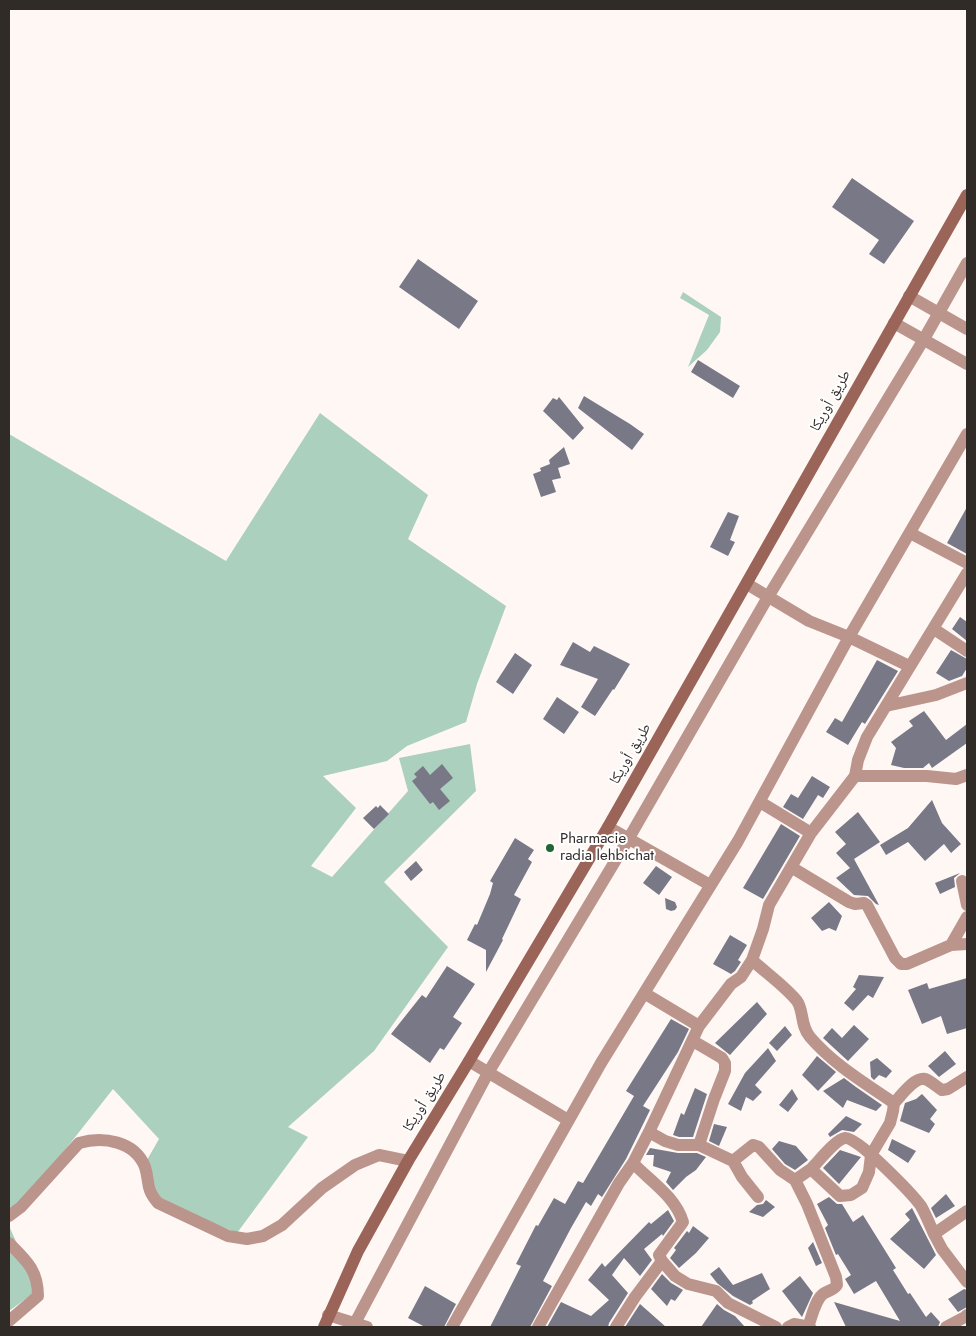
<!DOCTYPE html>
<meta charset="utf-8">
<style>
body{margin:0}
#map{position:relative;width:976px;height:1336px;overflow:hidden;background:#fef7f4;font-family:Jost,sans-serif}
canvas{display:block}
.frame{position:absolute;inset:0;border:10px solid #312b28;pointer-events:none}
</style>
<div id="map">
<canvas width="976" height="1336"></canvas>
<div class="frame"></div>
</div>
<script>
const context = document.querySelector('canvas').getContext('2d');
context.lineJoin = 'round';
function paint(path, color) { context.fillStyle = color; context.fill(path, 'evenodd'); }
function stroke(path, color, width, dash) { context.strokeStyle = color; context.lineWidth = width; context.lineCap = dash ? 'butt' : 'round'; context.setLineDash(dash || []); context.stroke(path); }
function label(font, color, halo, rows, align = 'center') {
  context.font = font + ' Jost,"Noto Naskh Arabic",sans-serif'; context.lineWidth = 4; context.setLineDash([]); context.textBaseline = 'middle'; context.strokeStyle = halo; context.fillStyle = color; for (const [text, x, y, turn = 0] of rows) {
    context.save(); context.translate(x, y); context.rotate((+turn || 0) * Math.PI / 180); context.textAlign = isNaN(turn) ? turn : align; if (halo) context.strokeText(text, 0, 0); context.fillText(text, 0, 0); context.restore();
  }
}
paint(new Path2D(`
 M683,292l38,25 -1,15 -13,18 -19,17 21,-52 -29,-17z
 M320,413l108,82 -20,44 98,67 -29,78 -11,38 -59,24 -20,15 -64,15 33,32 -45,58 21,11 76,-86 -9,-33 71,-14 6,47 -92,91 64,65 -74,104 -86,76 20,10 -71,96 -79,-33 -11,-40 12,-21 -46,-50 -104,132v-787l217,127z
 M9,1226l29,64 -29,21z`), '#abd0bd');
paint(new Path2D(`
 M852,178l62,43 -30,43 -15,-10 10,-14 -47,-33z
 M418,259l60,42 -19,28 -60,-42z
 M698,360l42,26 -7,12 -42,-26z
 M584,396l46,28 14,10 -12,16 -54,-42z
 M559,397l25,31 -11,12 -30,-29 10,-13 4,2z
 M564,447l6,17 -12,4 3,10 -9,2 4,12 -15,5 -8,-23 8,-3 -1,-3 10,-4 -1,-4z
 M967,507v47l-20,-11z
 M728,512l11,4 -9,24 5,2 -7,14 -18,-9z
 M960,617l7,5v19l-15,-12z
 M573,642l17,10 4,-6 36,18 -16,26 -1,-1 -18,27 -14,-9 17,-28 -38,-14z
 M951,650l16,9v9l-5,8 -13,5 -13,-8z
 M515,653l17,12 -19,29 -17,-12z
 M877,660l21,11 -33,53 -3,-2 -14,23 -22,-13 9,-14 7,4z
 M557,697l22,15 -15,22 -21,-15z
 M924,711l22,29 21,-16v19l-35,25 -3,-5 -6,5h-19l-13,-3 5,-17 -5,-6 22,-16 -4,-5z
 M442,764l11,14 -13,11 10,12 -11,9 -6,-8 -3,2 -18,-23 5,-4 -3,-3 9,-8 7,9z
 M812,776l18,11 -7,11 -5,-3 -15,24 -20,-12 8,-13 7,4z
 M932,800l10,23 19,21 -10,9 -7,-9 -19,17 -17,-19 -22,13 -6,-10 28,-17z
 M380,805l9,9 -15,15 -11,-11 13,-12 2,2z
 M858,812l22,30 -26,17 25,46 -3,-1 -8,-8 -14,-1 -18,-17 14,-10 -14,-15 10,-9 -11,-12z
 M781,824l19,12 -37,63 -20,-11z
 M515,838l19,12 -6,9 4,3 -18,33 7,4 -19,40 1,1 -17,32v-22l-19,-10 8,-16 2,1 13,-31 3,-11 -3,-2z
 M416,861l7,9 -12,11 -7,-9z
 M656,866l16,11 -13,18 -16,-12z
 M960,873l-6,5 1,9 -15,7 -5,-11z
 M665,898l10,4 2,5 -2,3 -4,1 -5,-2z
 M829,902l13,14 -6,15 -7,-3 -7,3 -11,-13z
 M730,935l17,10 -9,15 3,2 -6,9 -4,3 -18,-10z
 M447,966l28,18 -22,33 9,6 -18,27 -4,-2 -10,15 -39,-29 31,-39 4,3z
 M859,975l25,2 -11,21 -5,-3 -15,16 -9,-8 12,-14 -3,-2z
 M967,978v50l-20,6 -6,-18 -19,8 -14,-34 19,-7 2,6z
 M757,1002l10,12 -37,41 -15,-12z
 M671,1019l18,10 -11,23 -35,54 7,4 -24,49 -24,38 -4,-3 -7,12 -5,-4 -15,26 -28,53 9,5 -22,41h-40l31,-61 -5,-2 20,-39 2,1 16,-28 11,6 13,-23 5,2 51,-87 -8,-5z
 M854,1025l15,14 -21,22 -25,-23 9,-10 10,10z
 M785,1026l7,9 -15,16 -8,-8z
 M768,1048l8,13 -21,24 7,7 -9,9 -7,-4 -5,14 -13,-7 17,-31z
 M945,1051l11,13 -17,13 -11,-11z
 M817,1056l19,16 -18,19 -16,-16z
 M877,1058l15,13 -6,7 -7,-3 -5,5 -3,-3 -1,-15z
 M844,1078l12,9 26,18 -6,6 -29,-11 -4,8 -20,-17z
 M695,1088l12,6 -14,43h-14l-6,-2 8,-22 3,2z
 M792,1089l6,10 -10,13 -9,-7z
 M922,1094l15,16 -7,9 5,5 -6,9 -29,-12 5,-18 11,-4z
 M846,1116l16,8 -8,8 -12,-2 -12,7 -2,-3z
 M714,1124l13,3 -8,19 -10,-5z
 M892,1139l24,12 -8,12 -20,-13z
 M779,1141l17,5 12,14 -13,10 -10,-6 -13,-15z
 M650,1148l28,5h19l9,4 -10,13 -10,7 -13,13 -7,-8 5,-10 -18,-6 1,-11h-8z
 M840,1150l21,7 -22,27 -16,-16z
 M946,1194l9,12 -19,12 -5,-10z
 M829,1197l8,7h5l11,18 10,-7 33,53 -3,2 15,24 2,-1 16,24 5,-5 9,10 -2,5h-92l-12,-25 66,19 -24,-40 -22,13 -9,-15 6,-4 -13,-21 -2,1 -11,-27 3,-3 -11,-21z
 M766,1200l9,7 -12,10 -14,-5 8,-7 6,-1z
 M912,1208l24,47 -12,14 -34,-30 20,-19 -5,-6z
 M668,1210l6,11 -11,15 -1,-2 -18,15 8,11 -12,16 -16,-18 -12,17 16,18 -19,30 -1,4h-61l14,-25 30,14 18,-16 -21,-20 14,-17 3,4 44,-45 2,2z
 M693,1226l16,12 -13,15 -17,15 -9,-10 6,-8 -2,-2 13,-17 2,2z
 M813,1242l9,21 -6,3 -8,-18z
 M719,1267l14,18 29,-12 8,16 -18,12 1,2 -3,2 -17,-9 -16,-13 -7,-9z
 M662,1274l9,9 12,7 -8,11 -4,-2 -4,7 -16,-17z
 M800,1276l13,17 -11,24 -20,-26z
 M425,1286l31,18 -12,23h-19l-17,-9z
 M964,1289l3,1v17l-9,5 -10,-13z
 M640,1304l26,23h-41z
 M717,1304l7,6 11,6 10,11h-44z`), '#787887');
stroke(new Path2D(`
 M909,296l58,33
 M894,323l73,41
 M910,533l57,30
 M747,584l62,37 40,16 60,29
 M934,629l33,22
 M886,706l50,-11 31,-12
 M855,776l3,-16 9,-23 100,-164
 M760,802l51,31 44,-57h72l29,3 11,-4
 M608,827l102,58
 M791,867l58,35 6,2 9,-1 3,2 28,53 6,6h6l44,-19 16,-28
 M962,881l5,24
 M951,945l16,-1
 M752,960c14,13 33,26 45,41 7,10 3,24 13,36 23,27 55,46 84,66
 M644,993l55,33 32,-42 10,-7 11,-17 11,-31 6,-24 42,-72
 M693,1041l29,17 3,5v8l-11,28 -15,46
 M469,1061l99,59
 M649,1132l16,9 13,4h21l34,16 20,-16 6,2 21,23 15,10 16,-11 29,27 11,-1 11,-7 7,-16 2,-17 19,-32 3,-12 1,-8c7,-7 20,-26 31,-24 6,2 12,8 17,11l6,-1 19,-12
 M733,1161l9,16 16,20
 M633,1163c17,18 42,33 50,59l-24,33 3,6 13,15 13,8 28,7 12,12 48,24
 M811,1169c7,-7 25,-30 34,-31 11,-3 68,57 76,68 5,9 9,19 13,28l33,-23
 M795,1180l12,24 29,73 1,8c-4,6 -9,5 -14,9 -8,6 -11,23 -15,33
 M9,1216l12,-9 58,-64c24,-7 56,-2 66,24 5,16 0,21 13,36l70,33 19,3 16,-3 19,-11 40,-37 33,-23 24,-10 29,6
 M934,1234l8,15 25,33
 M9,1243c17,17 29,27 29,53l-29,25
 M328,1315l39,12
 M355,1323l133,-250 141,-235 139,-241 156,-258 43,-76
 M452,1327l149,-264 137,-222 111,-204 118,-203
 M538,1327l81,-144 14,-20 16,-31 50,-106
 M616,1327l19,-30 27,-36
 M788,1327l6,-3 16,3
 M946,1327l19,-10 2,-2`), '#bb958b', 12);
stroke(new Path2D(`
 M324,1327l34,-76 50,-90 61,-100 139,-234 359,-632`), '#9a6558', 12);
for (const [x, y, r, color] of [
 [550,848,5,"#1f6632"]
]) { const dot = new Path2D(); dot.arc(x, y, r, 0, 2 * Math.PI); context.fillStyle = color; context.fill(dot); stroke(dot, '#fff', 2); }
label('15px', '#312b28', '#fff', [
 ["طريق أوريكا",831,401,-61],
 ["طريق أوريكا",631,754,-60],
 ["طريق أوريكا",425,1102,-58]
]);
label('15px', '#312b28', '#fff', [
 ["Pharmacie",560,839],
 ["radia lehbichat",560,856]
], 'left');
</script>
